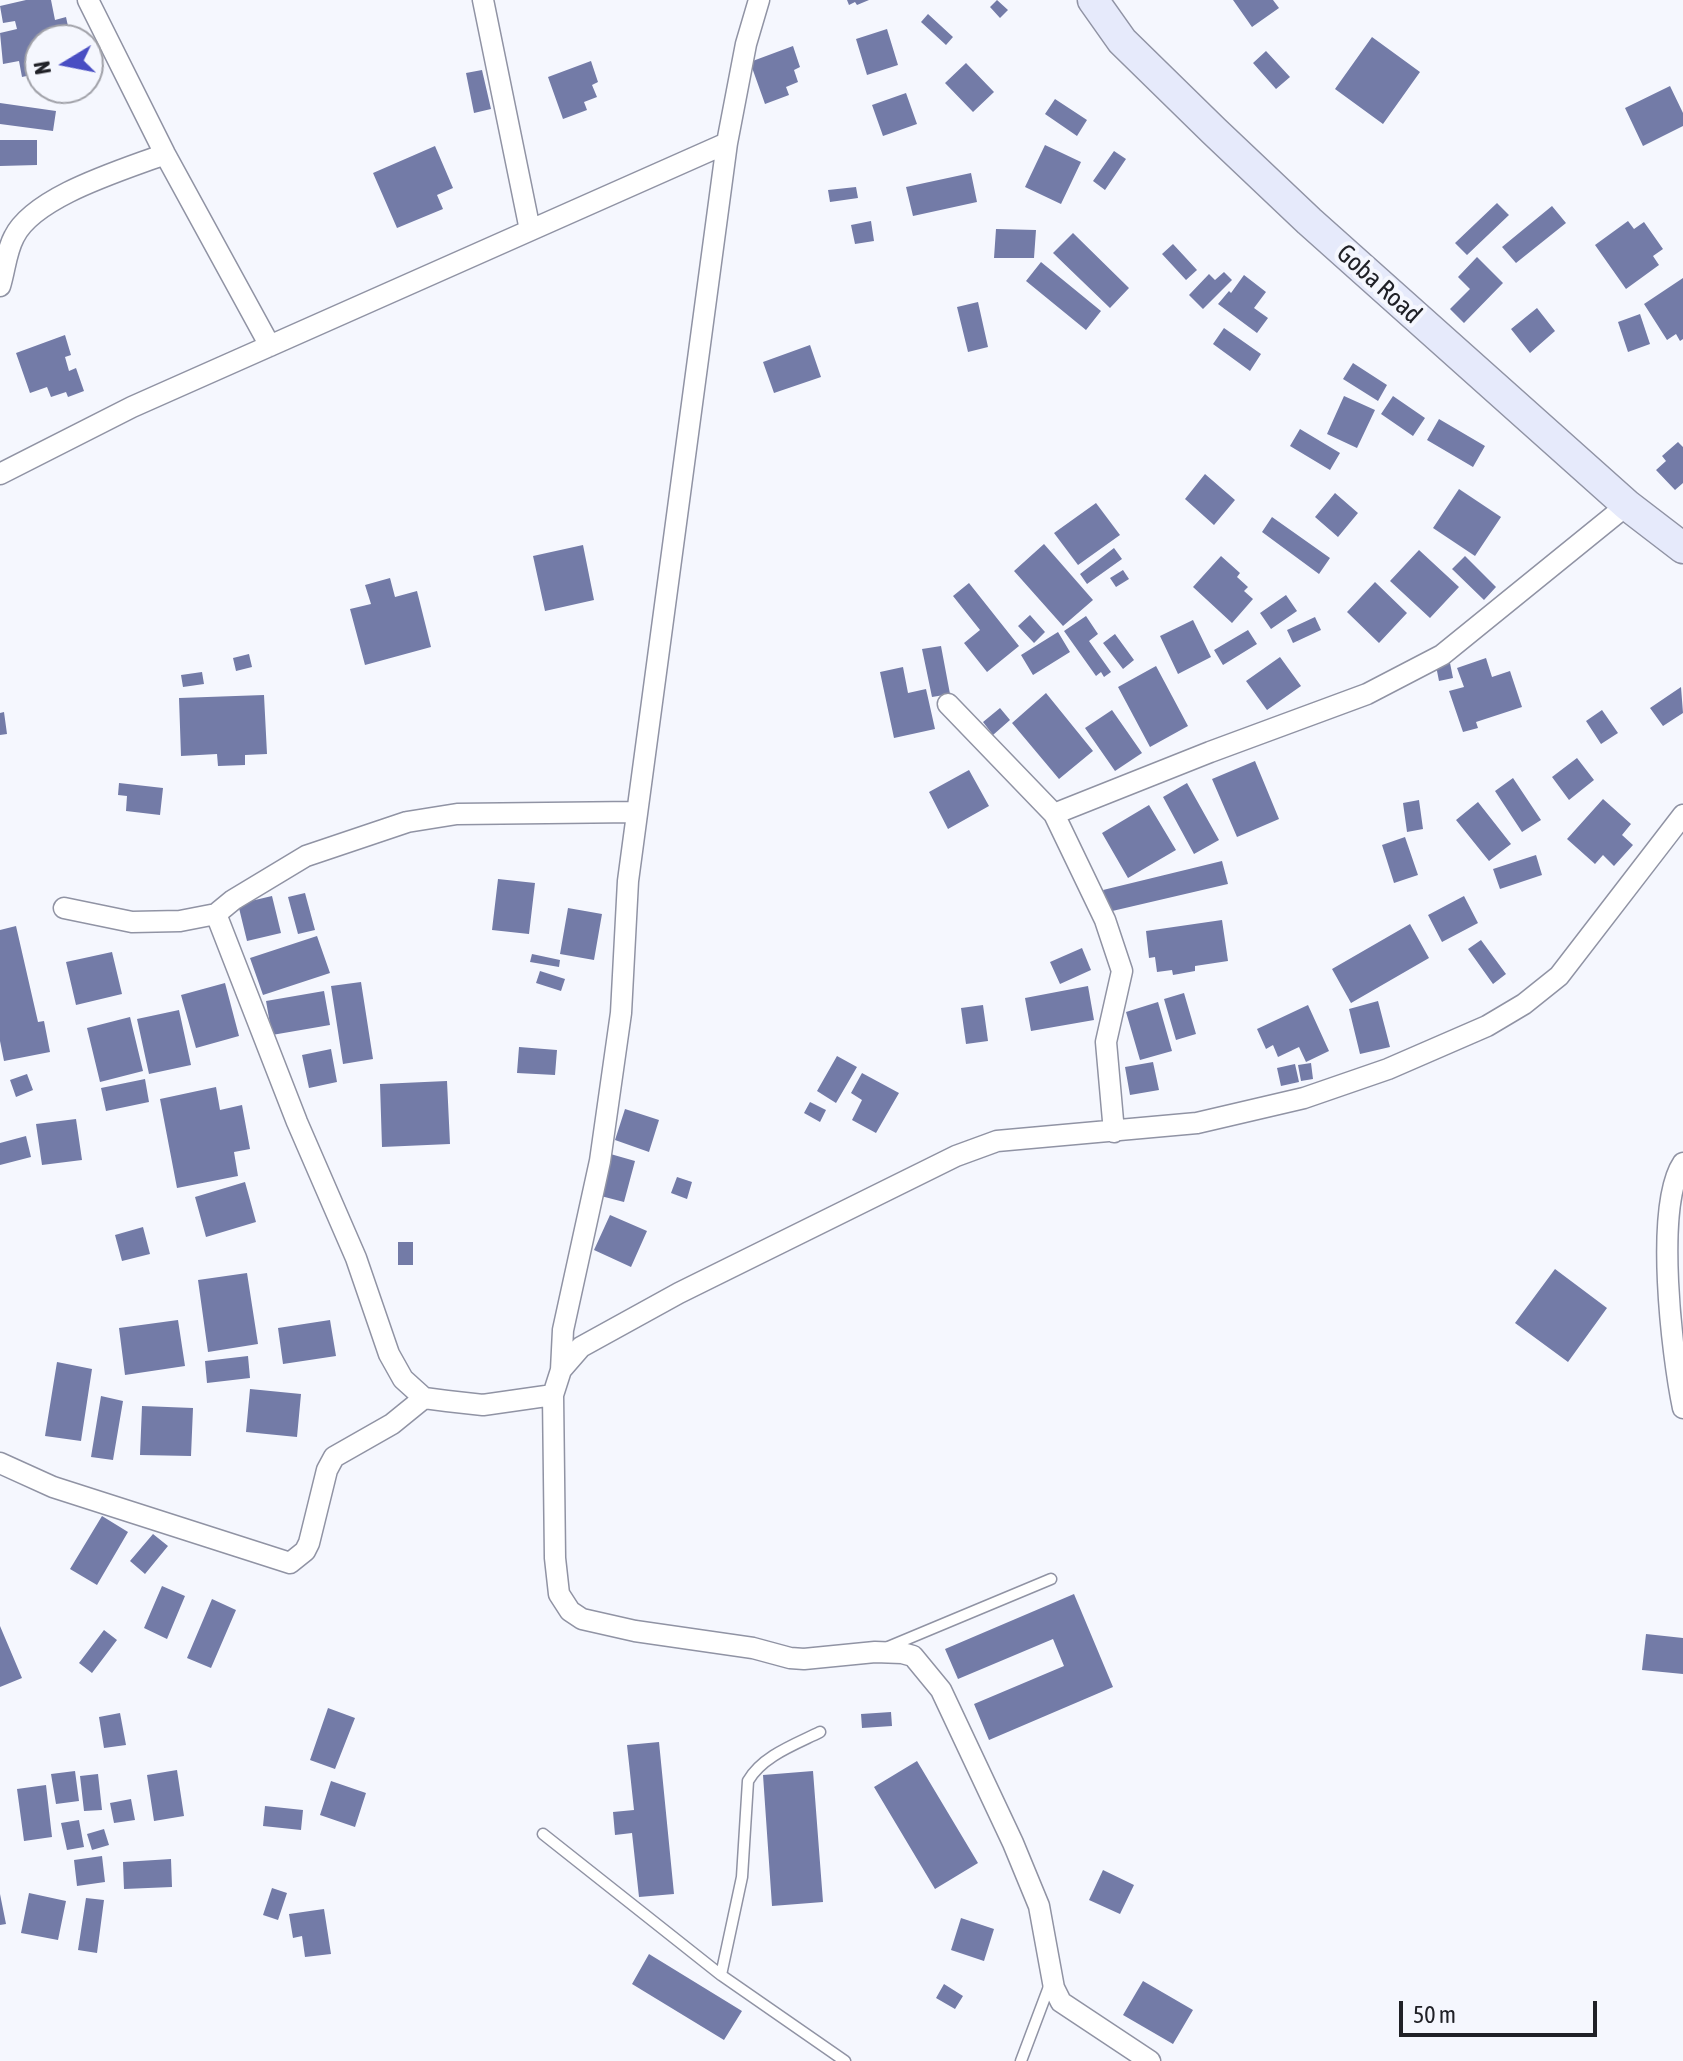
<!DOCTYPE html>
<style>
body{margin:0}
#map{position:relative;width:1683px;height:2061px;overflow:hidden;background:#f5f7fe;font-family:"Asap Condensed",sans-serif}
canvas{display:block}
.north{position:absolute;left:24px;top:24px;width:80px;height:80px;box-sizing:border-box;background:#f5f7fe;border:2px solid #a0a1a8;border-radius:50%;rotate:260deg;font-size:22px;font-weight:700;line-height:32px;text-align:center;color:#202127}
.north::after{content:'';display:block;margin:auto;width:28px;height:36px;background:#494ec3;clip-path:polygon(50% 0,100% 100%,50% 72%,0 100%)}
.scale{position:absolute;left:1399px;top:2001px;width:198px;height:36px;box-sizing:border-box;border:4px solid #202127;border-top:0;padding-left:10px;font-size:24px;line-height:28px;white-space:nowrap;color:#202127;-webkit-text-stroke:6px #f5f7fe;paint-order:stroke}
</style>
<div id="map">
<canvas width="1683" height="2061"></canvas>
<div class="north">N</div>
<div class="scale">50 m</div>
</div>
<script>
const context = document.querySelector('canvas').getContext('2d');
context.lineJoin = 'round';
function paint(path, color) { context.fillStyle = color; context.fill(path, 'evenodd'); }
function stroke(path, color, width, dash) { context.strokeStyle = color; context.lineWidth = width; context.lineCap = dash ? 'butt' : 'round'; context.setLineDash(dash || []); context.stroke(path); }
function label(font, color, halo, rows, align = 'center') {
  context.font = font + ' "Asap Condensed",sans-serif'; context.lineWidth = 8; context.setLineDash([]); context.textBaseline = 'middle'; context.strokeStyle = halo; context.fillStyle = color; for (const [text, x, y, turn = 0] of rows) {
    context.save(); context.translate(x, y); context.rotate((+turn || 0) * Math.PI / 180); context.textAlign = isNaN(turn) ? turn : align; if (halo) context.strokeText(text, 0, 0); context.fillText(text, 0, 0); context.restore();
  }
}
paint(new Path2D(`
 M26,0h25l4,20 11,-3 5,23h-31v33l-18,4 -3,-16 -16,3 -3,-31 17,-4 -2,-8 -12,2 -3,-17z
 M847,0h22l-12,5 -2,-3 -6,3z
 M997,0l11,10 -8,8 -10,-11z
 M1233,0h40l6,8 -27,19z
 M928,14l25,23 -7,8 -25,-23z
 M887,29l11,36 -31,10 -11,-36z
 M1372,37l48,35 -37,52 -48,-35z
 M793,46l7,21 -6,3 4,12 -12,5 3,8 -24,9 -15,-42z
 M1266,51l24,26 -14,12 -23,-26z
 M591,61l7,21 -6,3 5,12 -13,5 3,8 -24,9 -15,-42z
 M966,63l28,29 -21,20 -28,-29z
 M482,70l9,39 -17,4 -8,-40z
 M1670,86l13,27v13l-40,20 -18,-38z
 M906,93l11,31 -34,12 -11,-31z
 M1055,99l32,21 -10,16 -32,-22z
 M0,103l56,8 -3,20 -53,-7z
 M0,140h37v25l-37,1z
 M1045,145l36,17 -20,42 -36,-17z
 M435,146l18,42 -16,7 6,14 -46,19 -24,-55z
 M1114,151l12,8 -21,31 -12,-9z
 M971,173l6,29 -64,14 -7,-29z
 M856,187l2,11 -28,4 -2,-12z
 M1497,203l12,12 -42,40 -12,-12z
 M1552,206l14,17 -50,40 -14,-16z
 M871,221l3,20 -19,3 -4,-19z
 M1628,221l6,8 10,-7 19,27 -10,7 6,9 -33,24 -31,-44z
 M996,229l40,1 -2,28h-40z
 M1073,233l56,55 -19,20 -57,-55z
 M1173,244l24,26 -11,10 -24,-26z
 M1477,257l26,26 -39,40 -14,-14 20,-20 -12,-12z
 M1041,262l60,49 -15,19 -60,-49z
 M1224,272l8,8 -29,29 -14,-14 20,-21 6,6z
 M1244,275l22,17 -12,16 14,10 -11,15 -39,-29 11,-13 2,2z
 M1683,278v61l-3,2 -4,-7 -9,6 -23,-36z
 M978,302l10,45 -20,5 -11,-45z
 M1537,308l18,23 -25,22 -19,-24z
 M1640,314l10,30 -22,8 -10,-30z
 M1224,328l37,26 -11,17 -37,-27z
 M65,335l6,20 -6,2 4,14 7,-3 8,23 -16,6 -2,-5 -15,5 -4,-10 -17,6 -14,-40z
 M810,345l11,32 -47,16 -11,-31z
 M1353,363l34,22 -9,16 -35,-22z
 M1344,396l31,14 -18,38 -30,-14z
 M1393,396l32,22 -12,18 -32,-22z
 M1439,419l46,27 -12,21 -46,-27z
 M1300,429l40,24 -10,17 -40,-24z
 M1678,442l5,5v36l-8,7 -19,-20 10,-9 -4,-5z
 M1205,474l30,26 -21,25 -29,-26z
 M1459,489l42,28 -26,39 -42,-28z
 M1335,493l23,20 -20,24 -23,-20z
 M1096,503l24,32 -42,30 -24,-32z
 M1272,517l58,41 -11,16 -57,-42z
 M1044,544l49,56 -30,26 -49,-55z
 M583,545l11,55 -49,11 -12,-55z
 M1114,548l8,11 -35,25 -7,-10z
 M1419,550l40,37 -29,31 -40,-37z
 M1221,556l19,17 -3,4 11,10 -4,4 9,8 -21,24 -39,-36z
 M1465,556l31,31 -12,13 -32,-31z
 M1123,570l6,9 -13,8 -6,-9z
 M390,578l5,19 22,-6 14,56 -66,18 -15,-56 21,-5 -6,-19z
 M1375,582l32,31 -28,30 -32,-31z
 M969,583l50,63 -32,26 -23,-29 16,-13 -27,-34z
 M1286,595l11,16 -26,18 -11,-16z
 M1030,615l15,17 -11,11 -16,-17z
 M1086,616l12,18 -9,7 22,31 -7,5 -3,-5 -5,4 -32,-45z
 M1315,617l6,13 -28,13 -6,-13z
 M1193,620l18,37 -33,17 -18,-38z
 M1248,630l9,14 -34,21 -9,-15z
 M1058,632l12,20 -37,23 -12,-20z
 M1115,634l19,26 -11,9 -20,-26z
 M941,646l9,48 -18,3 -10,-48z
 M249,654l3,13 -16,4 -3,-13z
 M1280,657l21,29 -34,24 -21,-29z
 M1449,658l4,20 -14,3 -4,-20z
 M1486,658l6,19 18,-6 12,36 -46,15 2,6 -15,4 -14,-41 15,-4 -7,-19z
 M1156,666l32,60 -38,21 -32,-60z
 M903,667l5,26 18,-4 9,40 -41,9 -14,-66z
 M202,672l2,12 -21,3 -2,-12z
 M1681,687l2,26 -20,13 -13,-18z
 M1046,693l47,58 -34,28 -47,-56z
 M264,695l3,59 -22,1v10l-27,1 -1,-12 -36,2 -2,-58z
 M1000,708l10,12 -17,15 -10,-13z
 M1112,710l30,43 -27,18 -30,-43z
 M1602,710l16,23 -17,11 -15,-23z
 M4,712l3,22 -7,1v-22z
 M1577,758l17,22 -25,20 -17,-23z
 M1255,761l24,58 -42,18 -25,-58z
 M969,770l20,36 -41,23 -19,-37z
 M1513,778l28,42 -19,12 -27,-41z
 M119,783l44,5 -3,27 -34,-4 1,-15 -9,-1z
 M1187,783l32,57 -25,14 -31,-57z
 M1603,799l28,25 -9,11 11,10 -19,21 -11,-11 -8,9 -28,-25z
 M1419,800l4,29 -16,3 -4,-29z
 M1478,802l33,42 -22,17 -33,-41z
 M1149,805l27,45 -48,28 -26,-45z
 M1405,837l13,38 -24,8 -12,-38z
 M1536,855l6,20 -42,14 -7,-20z
 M1222,861l6,23 -120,28 -5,-22z
 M498,879l37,4 -6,51 -37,-4z
 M305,893l10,37 -17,4 -10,-37z
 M272,896l9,37 -34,8 -9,-37z
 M1464,896l14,27 -36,19 -14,-27z
 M568,908l34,6 -8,46 -34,-6z
 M1222,920l6,41 -33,5v5l-22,4 -1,-5 -15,2 -2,-15 -6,1 -3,-27z
 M1410,924l19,34 -78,45 -19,-34z
 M16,926l22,96 6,-1 6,31 -46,9 -4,-20v-111z
 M317,936l13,37 -67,22 -13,-37z
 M1481,940l25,34 -13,10 -25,-35z
 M1082,948l9,22 -31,14 -10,-22z
 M112,952l10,42 -46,11 -10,-43z
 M532,954l28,6 -1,7 -29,-5z
 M540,971l25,8 -4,12 -25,-8z
 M361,982l12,77 -30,5 -12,-78z
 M225,983l14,53 -43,12 -15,-53z
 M1088,986l6,34 -63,11 -6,-33z
 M324,991l6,34 -58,10 -6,-34z
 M1184,993l12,41 -20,6 -12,-41z
 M1378,1001l12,46 -30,7 -11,-45z
 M1158,1002l14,49 -32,9 -14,-48z
 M983,1005l5,36 -22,3 -5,-36z
 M1308,1005l21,46 -23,11 -7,-15 -21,10 -5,-12 -7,4 -9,-20z
 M179,1010l12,55 -42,9 -12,-55z
 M130,1017l13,54 -43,11 -13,-54z
 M519,1047l38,3 -2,25 -38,-2z
 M331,1049l6,33 -28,6 -7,-33z
 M837,1056l20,11 -21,36 -19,-12z
 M1153,1062l6,28 -29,5 -5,-28z
 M1311,1063l2,16 -12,2 -3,-16z
 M1295,1064l4,18 -18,4 -4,-18z
 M862,1073l37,20 -23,40 -24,-13 10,-20 -11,-7z
 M27,1074l6,16 -17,7 -6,-17z
 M145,1079l4,23 -43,9 -5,-23z
 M447,1081l3,63 -68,3 -2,-63z
 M216,1087l4,23 22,-5 8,44 -16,3 4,24 -61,12 -17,-89z
 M810,1102l16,8 -6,12 -16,-9z
 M625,1109l34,11 -10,32 -34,-12z
 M76,1119l6,41 -40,5 -6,-41z
 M26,1136l5,21 -31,8v-22z
 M607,1153l28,8 -11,41 -27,-7z
 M677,1177l15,5 -5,17 -16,-6z
 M245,1182l11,40 -50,15 -11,-40z
 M610,1215l37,16 -16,36 -37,-17z
 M143,1227l7,27 -28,7 -7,-26z
 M398,1242h15v23h-15z
 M1555,1269l52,39 -39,54 -53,-39z
 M247,1273l11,71 -50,8 -10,-72z
 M178,1320l7,46 -60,9 -6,-47z
 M330,1320l6,36 -53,8 -5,-36z
 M248,1356l2,22 -43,5 -2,-22z
 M57,1362l35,7 -11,72 -36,-5z
 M250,1389l51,5 -4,43 -51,-5z
 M101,1396l22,5 -10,59 -22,-3z
 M142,1406l51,2 -2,48 -51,-1z
 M102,1516l26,16 -31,53 -27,-16z
 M153,1534l15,12 -23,28 -15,-13z
 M162,1586l23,10 -18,43 -23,-11z
 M1074,1594l39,93 -124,53 -15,-36 90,-38 -11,-27 -95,40 -13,-30z
 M212,1599l24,11 -25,58 -24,-10z
 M0,1626l22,52 -22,9z
 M104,1630l13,10 -25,33 -13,-10z
 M1646,1634l37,4v36l-41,-4z
 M328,1708l27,10 -20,51 -25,-9z
 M891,1712l1,14 -30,2 -1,-14z
 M120,1713l6,32 -22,3 -5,-31z
 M659,1742l15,152 -35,3 -7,-64 -17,2 -2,-23 21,-2 -7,-65z
 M917,1761l61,102 -43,26 -61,-102z
 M177,1770l7,46 -30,5 -7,-46z
 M75,1771l4,30 -23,3 -5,-30z
 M813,1771l10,131 -51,4 -9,-131z
 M98,1774l4,36 -18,1 -4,-35z
 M331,1781l35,12 -11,34 -35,-12z
 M46,1785l6,52 -28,4 -7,-52z
 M131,1799l4,21 -21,3 -4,-20z
 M265,1806l38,4 -2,20 -38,-4z
 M79,1820l5,27 -17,3 -6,-27z
 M104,1829l5,16 -17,5 -5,-16z
 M102,1856l3,26 -28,4 -3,-26z
 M171,1859l1,28 -48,2 -1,-27z
 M1103,1870l31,15 -14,29 -31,-14z
 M272,1888l15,5 -9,27 -15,-5z
 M29,1893l37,8 -8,39 -37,-7z
 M0,1894l6,30 -6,1z
 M86,1898l18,2 -7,53 -19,-3z
 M324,1909l7,45 -26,3 -3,-21 -9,2 -4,-24z
 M961,1918l33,11 -10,32 -33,-11z
 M649,1954l93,57 -18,29 -92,-56z
 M1143,1981l50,29 -20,34 -50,-29z
 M944,1984l19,12 -8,13 -19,-11z`), '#737ba7');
const service = new Path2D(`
 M888,1647l163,-68
 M543,1834l178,141 124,86
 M721,1975l21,-98 6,-96c14,-25 48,-37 72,-49
 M1021,2061l29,-77`);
const minor = new Path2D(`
 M88,0l77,154 105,192
 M483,0l47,230
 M0,286c5,-16 6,-34 14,-49 20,-41 109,-67 151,-83
 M0,474l132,-67 595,-264
 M948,704l106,110 51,106 17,51 -16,71 8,90
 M1054,814l156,-62 157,-58 75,-39 185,-150
 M64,908l68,14 48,-1 36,-7 17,-14 73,-44 101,-34 50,-8 179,-2
 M216,914l81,208 59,136 33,96 14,25 21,19 23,3 36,4 70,-10
 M1683,1163c-29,43 -11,192 0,245
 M561,1370l2,-40 37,-169 21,-148 7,-132 99,-738 19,-99 13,-44
 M0,1463l53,24 237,76 15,-12 4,-8 18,-73 7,-13 58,-33 32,-26
 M1150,2061l-89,-59 -7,-14 -15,-82 -26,-63 -72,-153 -28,-34 -11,-3 -27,-1 -71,7 -14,-1 -37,-10 -118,-17 -53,-12 -12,-8 -11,-17 -4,-36 -2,-163 8,-25 20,-23 98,-54 277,-137 41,-15 200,-18 107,-25 84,-29 99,-43 37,-22 35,-28 124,-161`);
const secondary = new Path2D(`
 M1093,0l29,41 92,90 95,90 318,284 56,43`);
stroke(service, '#9093a4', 13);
stroke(minor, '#9093a4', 23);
stroke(secondary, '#9093a4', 33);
stroke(service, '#fff', 10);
stroke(minor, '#fff', 20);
stroke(secondary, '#e6eafb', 30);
label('26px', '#202127', '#f5f7fe', [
 ["Goba Road",1379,284,42]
]);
</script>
